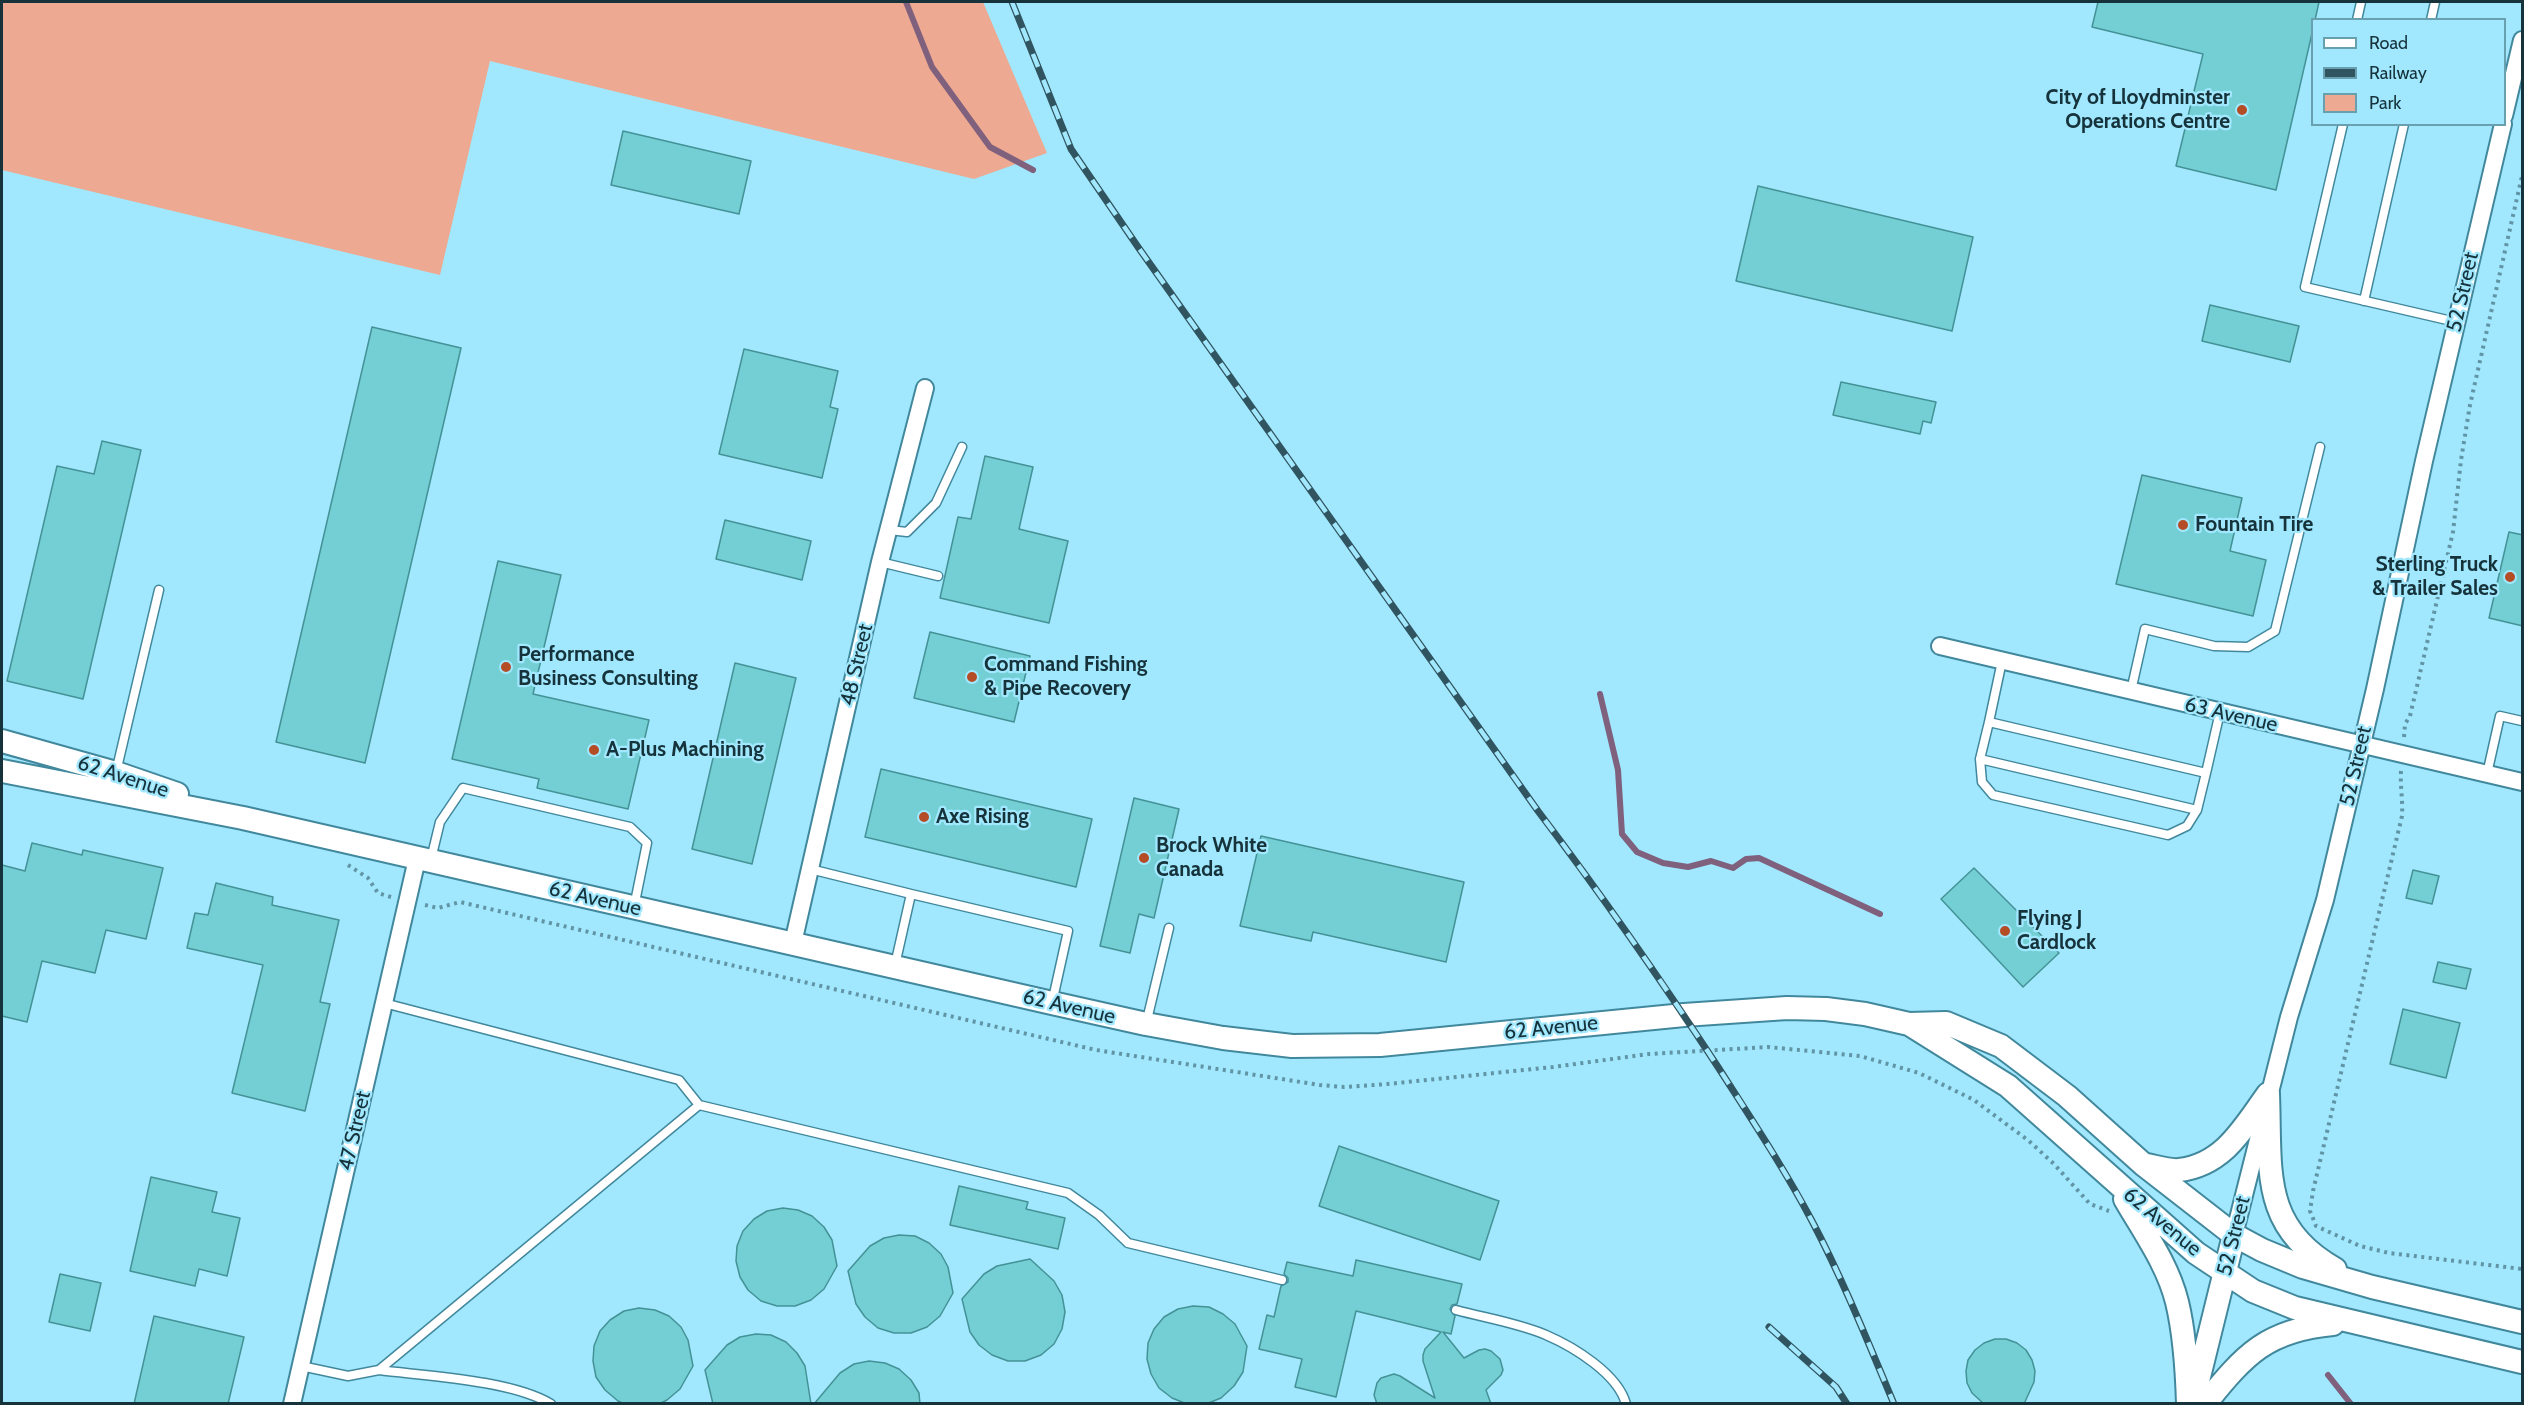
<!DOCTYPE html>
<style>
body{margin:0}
#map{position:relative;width:2524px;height:1405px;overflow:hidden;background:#a1e8fe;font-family:Cabin,sans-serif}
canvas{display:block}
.frame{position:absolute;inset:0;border:3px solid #16333c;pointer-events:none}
.legend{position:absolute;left:2311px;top:18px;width:195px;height:108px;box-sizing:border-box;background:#a1e8fe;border:2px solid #69a0b0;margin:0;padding:8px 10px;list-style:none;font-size:18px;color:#16333c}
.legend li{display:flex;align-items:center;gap:12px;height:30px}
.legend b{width:30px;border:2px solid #69a0b0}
</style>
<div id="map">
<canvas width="2524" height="1405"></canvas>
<div class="frame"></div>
<ul class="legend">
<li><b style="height:8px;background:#fff"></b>Road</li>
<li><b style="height:8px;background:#305560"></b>Railway</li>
<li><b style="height:16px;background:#eda991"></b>Park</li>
</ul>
</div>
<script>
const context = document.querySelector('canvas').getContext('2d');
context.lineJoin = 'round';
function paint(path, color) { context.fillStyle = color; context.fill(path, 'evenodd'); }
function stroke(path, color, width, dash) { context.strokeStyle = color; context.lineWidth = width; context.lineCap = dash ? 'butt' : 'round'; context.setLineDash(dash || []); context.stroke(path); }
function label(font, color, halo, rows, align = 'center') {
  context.font = font + ' Cabin,sans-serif'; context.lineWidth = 4.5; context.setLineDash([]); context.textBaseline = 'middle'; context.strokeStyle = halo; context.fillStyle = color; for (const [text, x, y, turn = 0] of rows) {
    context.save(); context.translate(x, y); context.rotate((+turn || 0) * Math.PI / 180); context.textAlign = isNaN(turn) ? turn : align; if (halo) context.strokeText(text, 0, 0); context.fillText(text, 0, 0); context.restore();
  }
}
paint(new Path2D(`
 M2,2h981l64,151 -73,26 -484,-118 -50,214 -438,-105z`), '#eda991');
stroke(new Path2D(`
 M906,2l26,65 58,80 43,23
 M1600,694l18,76 4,64 15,18 26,11 25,4 23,-6 22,7 13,-9 13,-1 121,56
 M2328,1375l23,29`), '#7f607d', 6);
const building = new Path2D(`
 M2098,2h221l-4,18h-2v9l-37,161 -100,-24 27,-112 -111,-27z
 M623,131l128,30 -12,53 -128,-29z
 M1758,186l215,51 -21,94 -216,-50z
 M2210,305l89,21 -9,36 -88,-21z
 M372,327l89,21 -96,415 -89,-21z
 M744,349l94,22 -8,36 8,2 -16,69 -103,-24z
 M1841,382l95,20 -5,21 -8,-2 -3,13 -87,-19z
 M102,441l39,9 -58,249 -76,-18 50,-215 37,8z
 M985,456l48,11 -14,62 49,12 -19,82 -109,-25 18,-81 13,2z
 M2142,475l100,23 -12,53 36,9 -13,56 -137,-32z
 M725,520l86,21 -9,39 -86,-21z
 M2509,532l14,3v91l-34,-8z
 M498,561l63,14 -28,119 116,26 -21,89 -91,-21 2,-9 -87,-20z
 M930,632l100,24 -16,66 -100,-24z
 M735,663l61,15 -44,186 -60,-15z
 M881,769l211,50 -16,68 -211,-50z
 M1134,798l45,11 -25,109 -15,-4 -9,39 -30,-7z
 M1261,836l203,46 -18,80 -133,-30 -2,9 -71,-15z
 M32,843l50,12 1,-5 80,18 -17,71 -40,-9 -11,43 -53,-12 -15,61 -25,-6v-151l23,6z
 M1974,868l85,85 -36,34 -82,-88z
 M2413,870l26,6 -7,28 -26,-6z
 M216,883l57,14 -1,8 67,15 -19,82 10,2 -25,107 -73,-18 31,-128 -76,-17 8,-35 13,2z
 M2438,962l33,7 -5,20 -33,-7z
 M2403,1009l57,14 -14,55 -56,-14z
 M1339,1146l160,55 -19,59 -161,-54z
 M151,1177l66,15 -5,20 28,6 -13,58 -28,-7 -4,17 -65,-15z
 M959,1186l69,16 -2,7 39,9 -7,31 -108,-24z
 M783,1208l15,2 14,6 12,11 8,13 5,26 -13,23 -13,11 -16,6h-18l-16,-5 -13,-11 -8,-13 -4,-16 1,-15 6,-15 11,-12 13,-8z
 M899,1235l16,1 14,7 12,11 7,13 5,26 -13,23 -13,11 -16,6h-17l-16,-5 -13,-11 -9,-13 -8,-33 22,-25 14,-8z
 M1030,1259l24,22 8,14 3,17 -3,17 -8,15 -13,11 -16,6h-17l-16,-6 -13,-10 -9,-13 -8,-33 22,-25 13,-8z
 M1356,1260l106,24 -5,20 -5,1 -2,4 5,7 -4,18 -8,-2 21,26 15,-8 6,-1 6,2 9,8 3,11 -2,5 -15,15 5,14h-114l-3,-9 3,-12 4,-5 13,-4 6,2 35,22 -12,-37v-6l2,-6 16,-17 -85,-21 -20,86 -41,-10 7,-28 -43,-10 8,-34 7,2 7,-31 7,-4v-4l-4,-4 3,-12 66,14z
 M60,1274l41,9 -11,48 -41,-9z
 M1193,1306l16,1 14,7 12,10 12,22 -4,26 -9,14 -13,12 -15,6h-19l-15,-6 -13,-10 -8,-14 -4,-15 1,-16 6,-14 10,-12 14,-8z
 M639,1308l16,2 14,6 12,11 7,13 5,26 -13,23 -13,11 -8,4h-34l-7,-3 -13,-11 -9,-13 -3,-16 1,-15 6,-15 10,-11 14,-9z
 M154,1316l90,21 -16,67h-94z
 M756,1334l15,1 15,7 11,11 8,13 6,38h-98l-8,-34 22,-25 13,-8z
 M1995,1339h11l11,4 9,7 6,10 3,11 -1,11 -10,22h-40l-12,-11 -5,-10 -1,-12 2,-11 7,-10 9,-7z
 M869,1361l16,2 14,6 12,11 8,13 1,11h-106l26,-31 14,-9z`);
paint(building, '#73cfd4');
stroke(building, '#449296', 1.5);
const service = new Path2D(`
 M2357,20l4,-18
 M2431,20l4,-18
 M2343,124l-38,163 151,35
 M2364,301l40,-177
 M889,530l18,2 29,-29 26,-56
 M880,562l58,14
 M2002,661l-13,61 217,51 14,-61
 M2131,691l14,-62 69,17 34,1 27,-16 45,-184
 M1989,722l-9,37 217,51 9,-37
 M1980,759l2,23 11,13 175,40 19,-9 10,-16
 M116,772l43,-182
 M2487,774l13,-58 22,5
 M431,859l9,-37 23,-34 167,39 17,16 -13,64
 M810,869l101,25
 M895,965l16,-71 157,37 -16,72
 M384,1003l295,77 20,25 369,88 31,22 29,28 154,37
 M1146,1024l23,-96
 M1456,1310c29,8 62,13 90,25 28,12 72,39 80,69
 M301,1366l47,10 31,-6 320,-265
 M379,1370c47,6 132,10 172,34`);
const minor = new Path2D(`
 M2504,116l18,-76
 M1940,646l582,136
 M793,943l87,-381 45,-174
 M2234,1235l55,-218 36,-117 50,-211 49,-228 79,-337
 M292,1404l125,-545`);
const secondary = new Path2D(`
 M2,741l114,32 61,21
 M2,771l241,47 809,185 94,21 77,14 69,8 88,-1 304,-30 103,-7 39,1 39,5 44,10 37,-1 55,23 66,50 77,69 90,70 28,15 41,17 69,20 150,35
 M1909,1024l99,62 188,167 57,38 42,17 227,54
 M2268,1094c3,76 -8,133 67,175
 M2147,1165c10,2 22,6 32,5 45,-5 65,-43 89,-76
 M2125,1199c19,33 43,66 52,103 8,33 10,68 11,102
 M2195,1393l39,-158
 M2205,1404c40,-50 62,-74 128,-80`);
stroke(service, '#42889d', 11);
stroke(minor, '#42889d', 20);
stroke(secondary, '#42889d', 26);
stroke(new Path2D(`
 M2404,737l1,-13 5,-8 43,-184 8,-72 9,-55 52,-229
 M2401,771c-1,15 2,29 1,45l-89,375 -3,20 6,15 44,20 29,7 133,16
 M348,865l20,13 10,15 13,4
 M425,905l13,3 22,-6 636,148 224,35 24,2 44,-3 165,-17 96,-13 119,-7 92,9 59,17 55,27 55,41 25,23 36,40 19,7`), '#6195a5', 4, [3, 4.5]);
stroke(service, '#fff', 8);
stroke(minor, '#fff', 16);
stroke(secondary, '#fff', 22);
const rail = new Path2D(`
 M1012,2l59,147 67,98 400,564c63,83 123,169 180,256 32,50 66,101 94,154 31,59 56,121 82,183
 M1769,1327l67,60 11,17`);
stroke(rail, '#305560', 7);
stroke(rail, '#a1e8fe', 4.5, [14]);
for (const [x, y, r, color] of [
 [2242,110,6,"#b44d26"],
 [2183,525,6,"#b44d26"],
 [2510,577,6,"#b44d26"],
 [506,667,6,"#b44d26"],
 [972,677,6,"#b44d26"],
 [594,750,6,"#b44d26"],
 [924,817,6,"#b44d26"],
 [1144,858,6,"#b44d26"],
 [2005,931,6,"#b44d26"]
]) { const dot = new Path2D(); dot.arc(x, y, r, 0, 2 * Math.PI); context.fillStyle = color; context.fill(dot); stroke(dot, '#a1e8fe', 2); }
label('bold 21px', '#16333c', '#a1e8fe', [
 ["City of Lloydminster",2230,98,"right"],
 ["Operations Centre",2230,122,"right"],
 ["Fountain Tire",2195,525],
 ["Sterling Truck",2498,565,"right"],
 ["& Trailer Sales",2498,589,"right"],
 ["Performance",518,655],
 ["Business Consulting",518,679],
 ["Command Fishing",984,665],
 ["& Pipe Recovery",984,689],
 ["A-Plus Machining",606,750],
 ["Axe Rising",936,817],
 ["Brock White",1156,846],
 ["Canada",1156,870],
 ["Flying J",2017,919],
 ["Cardlock",2017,943]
], 'left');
label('21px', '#16333c', '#a1e8fe', [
 ["52 Street",2463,292,-77],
 ["48 Street",857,665,-77],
 ["63 Avenue",2231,715,13],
 ["52 Street",2356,766,-77],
 ["62 Avenue",123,777,18],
 ["62 Avenue",595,899,13],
 ["62 Avenue",1069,1007,13],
 ["62 Avenue",1551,1028,-6],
 ["47 Street",355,1131,-77],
 ["62 Avenue",2162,1222,40],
 ["52 Street",2234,1236,-76]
]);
</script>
